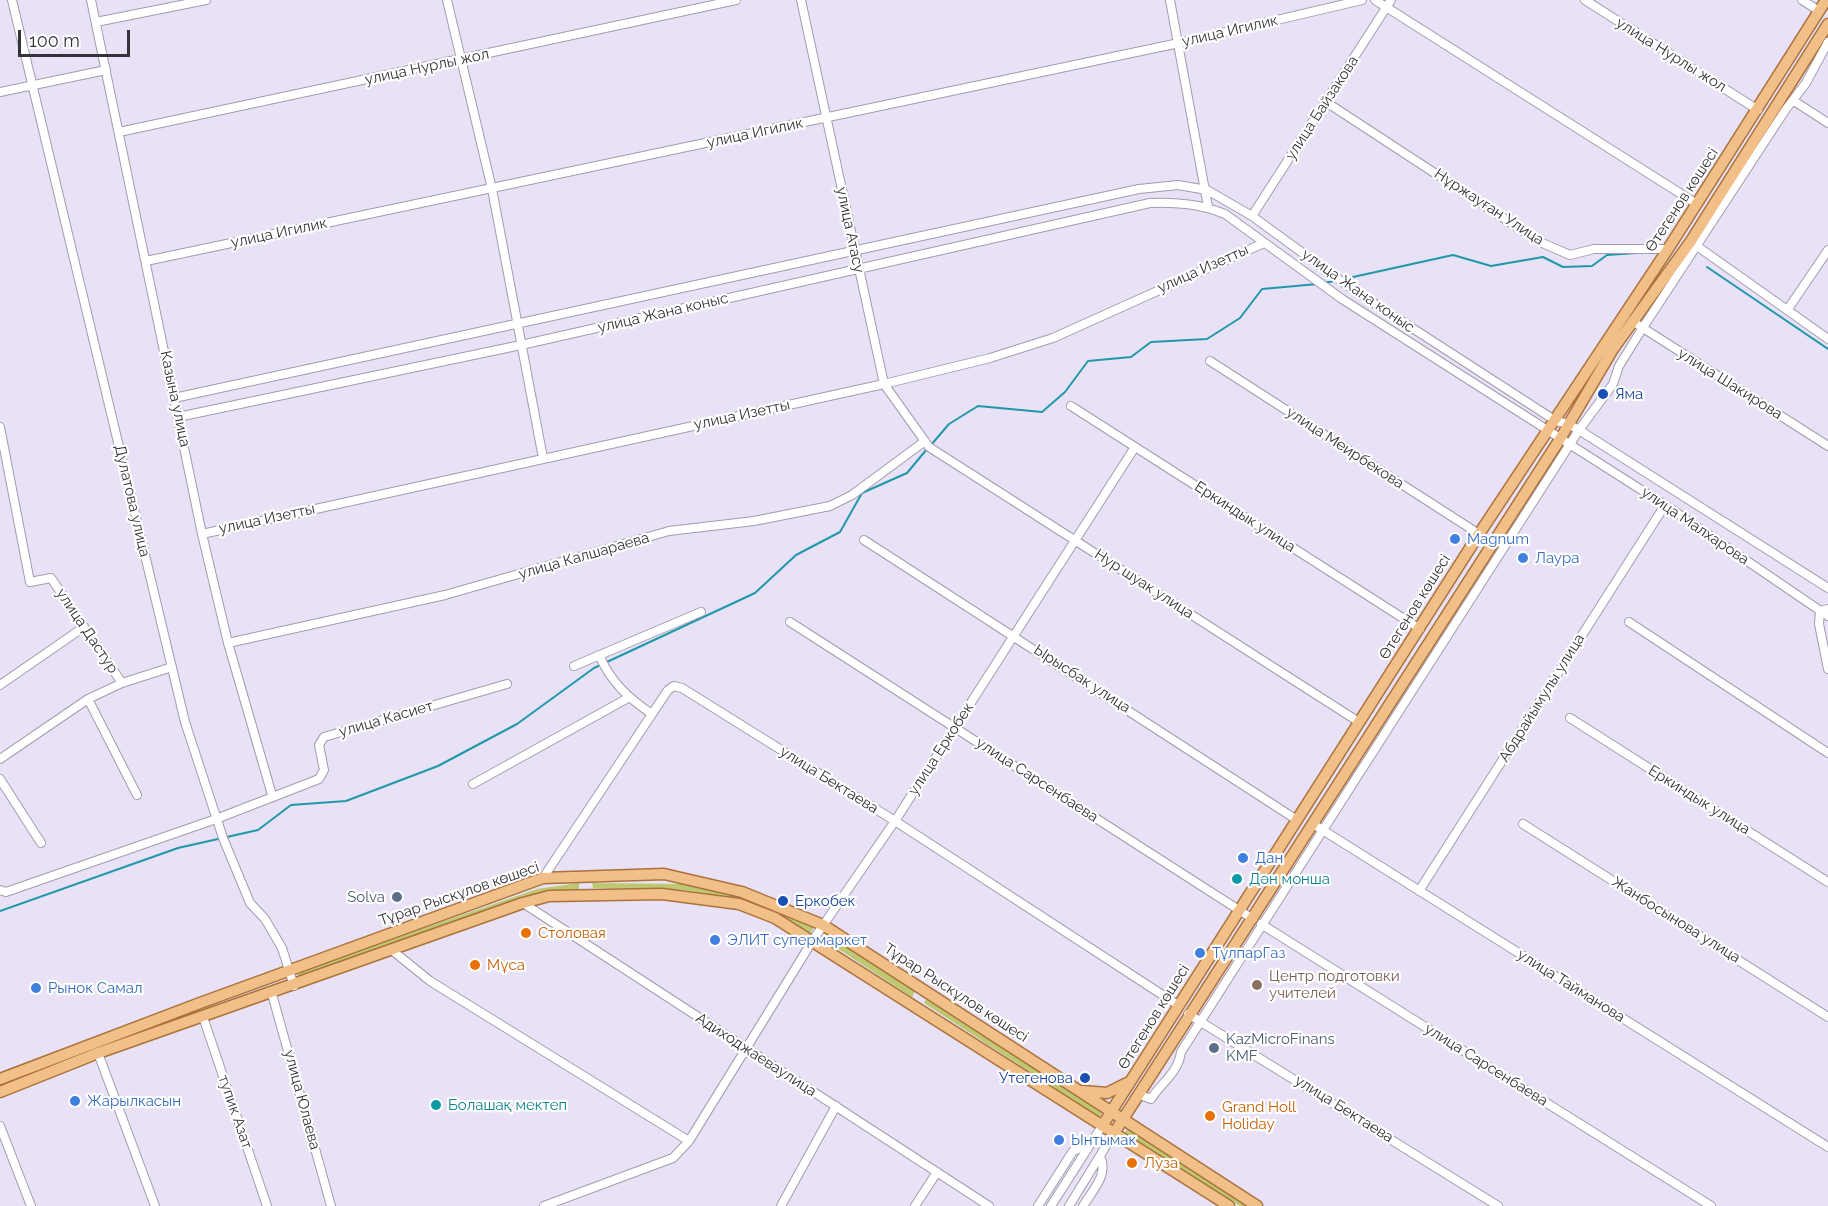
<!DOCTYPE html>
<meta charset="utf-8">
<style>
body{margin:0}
#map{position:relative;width:1828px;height:1206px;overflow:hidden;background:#e9e1f6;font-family:Raleway,sans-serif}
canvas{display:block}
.scale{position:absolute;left:18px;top:30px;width:112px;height:27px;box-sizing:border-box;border:3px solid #35323a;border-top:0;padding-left:8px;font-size:18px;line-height:21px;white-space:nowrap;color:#35323a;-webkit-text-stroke:4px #fff;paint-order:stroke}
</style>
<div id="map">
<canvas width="1828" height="1206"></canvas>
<div class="scale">100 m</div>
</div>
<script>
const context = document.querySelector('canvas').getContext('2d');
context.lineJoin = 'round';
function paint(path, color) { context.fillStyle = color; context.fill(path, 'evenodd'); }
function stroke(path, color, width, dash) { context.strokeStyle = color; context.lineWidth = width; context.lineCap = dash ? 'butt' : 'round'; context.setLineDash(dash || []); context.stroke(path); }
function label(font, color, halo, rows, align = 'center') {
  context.font = font + ' Raleway,sans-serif'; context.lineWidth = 4.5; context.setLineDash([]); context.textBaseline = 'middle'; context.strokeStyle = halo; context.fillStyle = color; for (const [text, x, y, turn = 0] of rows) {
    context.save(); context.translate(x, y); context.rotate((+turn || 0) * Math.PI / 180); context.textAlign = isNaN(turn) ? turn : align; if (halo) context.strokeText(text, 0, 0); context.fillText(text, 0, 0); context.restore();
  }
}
paint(new Path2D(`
 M579,883v7l-41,3 -239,84 -2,-5 240,-83z
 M592,883l92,1 57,12 73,31 -3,6 -72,-34 -54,-9 -92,-2z
 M827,934l88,57 -3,6 -89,-58z
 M927,997l176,114 -4,6 -175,-114z
 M1128,1127l123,79h-11l-115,-73z`), '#bdc871');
stroke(new Path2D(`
 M1707,267l121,82
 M1344,279l109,-24 38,11 52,-9 20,10 29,-1 15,-11 30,-2
 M1323,283l12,-2
 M931,445l18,-21 29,-18 64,6 23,-20 23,-31 43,-4 20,-15 56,-3 33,-21 22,-29 56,-5
 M0,911l178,-63 80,-18 33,-25 55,-4 92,-35 79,-42 77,-56 161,-75 41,-38 44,-23 22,-39 45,-20 20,-24`), '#1f99aa', 2);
const minor = new Path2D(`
 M12,0l173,722 38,116 27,65 15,16 17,29 12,38
 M91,0l111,534 26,109 44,152
 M447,0l45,189 51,269
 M801,0l83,384 45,63 430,275
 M1170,0l38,207
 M1375,0l322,204
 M1585,0l173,110
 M1802,0l17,11
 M96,22l110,-22
 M0,92l106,-22
 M1794,101l34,22
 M1326,102l214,140 30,13 24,-6h74
 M119,132l617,-132
 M1252,216l139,-216
 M1694,244l134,95
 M146,261l1033,-218 183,-43
 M1788,309l40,-59
 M1632,321l196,125
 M1210,361l269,173
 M174,398l965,-209 39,-4 29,5 45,26 100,73 204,132 12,3 11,6 249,158
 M1071,406l349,223
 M178,417l343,-72 629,-142c27,-1 50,1 75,11l117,85 323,206 163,111
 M0,427l30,155 21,-4 71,105
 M202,534l682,-150 106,-26 63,-20 211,-95
 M864,540l433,280
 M1828,609l-8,2 -1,13 9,45
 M790,622l463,297
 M1629,622l199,131
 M228,643l217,-48 224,-64 85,-10 76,-15 22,-11 73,-54
 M599,655c12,27 29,43 53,59
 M574,666l127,-54
 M0,685l84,-58
 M88,699l49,96
 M1570,718l258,164
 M0,759l88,-60 34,-16 50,-16
 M0,779l41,64
 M473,784l155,-86
 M1313,824l515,323
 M1523,824l305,193
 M543,878l125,-188 6,-4 8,2 213,133 283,184
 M0,890l6,2 210,-73 103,-40 5,-9 -5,-25 5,-8 183,-53
 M1419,891l246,-386
 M523,903l466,303
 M1261,924l450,282
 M393,951l37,30 259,160
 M272,994l59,212
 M1188,1014l310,192
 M203,1017l64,189
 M98,1053l57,153
 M1138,1094l13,5c11,-17 27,-26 30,-47l398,-622 34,-46 6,-18 23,-37 144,-220 20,-26 22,-41
 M0,1126l31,80
 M544,1206l129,-48 16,-17 124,-201 82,-119 240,-374
 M781,1206l55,-100
 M915,1206l22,-34
 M1038,1206l35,-55 17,-7
 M1051,1206l51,-80
 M1069,1206l45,-73
 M1083,1206c10,-16 26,-32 17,-50`);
const major = new Path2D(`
 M0,1079l200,-76 343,-125 121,-4 78,18 81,33 434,281
 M1082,1091l25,2 20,-10
 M0,1092l98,-39 425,-150 26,-7 113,-2 77,10 36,14 454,288
 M1102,1126l377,-592 189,-285 158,-249
 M1114,1133l446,-694 53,-90 78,-108 137,-217`);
stroke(minor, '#a39bae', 10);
stroke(major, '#aa723b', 13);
stroke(minor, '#fff', 8);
stroke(major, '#f2bf89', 10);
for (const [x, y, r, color] of [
 [1603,394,6,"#1a4fb4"],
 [1455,539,6,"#3f7fe0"],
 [1523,558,6,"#3f7fe0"],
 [1243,858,6,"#3f7fe0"],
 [1237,879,6,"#0f9aa8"],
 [397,897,6,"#5c6f8a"],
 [783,901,6,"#1a4fb4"],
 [526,933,6,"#e8710a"],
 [715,940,6,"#3f7fe0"],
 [1200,953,6,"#3f7fe0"],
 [475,965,6,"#e8710a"],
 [1257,985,6,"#8d6e63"],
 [36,988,6,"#3f7fe0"],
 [1214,1048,6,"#5c6f8a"],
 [1085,1078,6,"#1a4fb4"],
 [75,1101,6,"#3f7fe0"],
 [436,1105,6,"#0f9aa8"],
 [1210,1116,6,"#e8710a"],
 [1059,1140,6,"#3f7fe0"],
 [1132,1163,6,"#e8710a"]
]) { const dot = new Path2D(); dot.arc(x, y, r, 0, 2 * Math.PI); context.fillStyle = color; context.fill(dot); stroke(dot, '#fff', 2); }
label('15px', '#35323a', '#fff', [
 ["улица Игилик",1230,31,-13],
 ["улица Нурлы жол",1671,55,32],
 ["улица Нурлы жол",427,67,-12],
 ["улица Байзакова",1322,108,-57],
 ["улица Игилик",755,133,-12],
 ["Өтегенов көшесі",1682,200,-57],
 ["Нұржауған Улица",1489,207,33],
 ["улица Атасу",850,230,78],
 ["улица Игилик",279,233,-12],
 ["улица Изетты",1203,269,-24],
 ["улица Жана коныс",1358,291,35],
 ["улица Жана коныс",663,313,-13],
 ["улица Шакирова",1730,384,32],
 ["Казына улица",175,399,78],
 ["улица Изетты",742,415,-12],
 ["улица Меирбекова",1345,448,33],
 ["Дулатова улица",132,501,77],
 ["Еркиндык улица",1245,517,33],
 ["улица Изетты",267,519,-12],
 ["улица Малхарова",1695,526,34],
 ["улица Калшараева",584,556,-16],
 ["Нур шуак улица",1144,584,33],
 ["Өтегенов көшесі",1415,607,-58],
 ["улица Дастур",87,631,56],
 ["Ырысбак улица",1082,679,33],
 ["Абдрайымулы улица",1542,698,-58],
 ["улица Касиет",386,719,-16],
 ["улица Еркобек",941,749,-57],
 ["улица Бектаева",829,780,32],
 ["улица Сарсенбаева",1037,780,33],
 ["Еркиндык улица",1699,800,32],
 ["Тұрар Рыскұлов көшесі",459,894,-19],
 ["Жанбосынова улица",1676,920,32],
 ["улица Тайманова",1571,986,32],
 ["Тұрар Рыскұлов көшесі",956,993,33],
 ["Өтегенов көшесі",1154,1017,-58],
 ["Адиходжаеваулица",756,1055,33],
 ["улица Сарсенбаева",1486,1065,32],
 ["улица Юлаева",302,1100,75],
 ["улица Бектаева",1344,1109,32],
 ["тупик Азат",235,1112,71]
]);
label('15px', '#164399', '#fff', [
 ["Яма",1615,394],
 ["Еркобек",795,901],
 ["Утегенова",1073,1078,"right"]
], 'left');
label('15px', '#366cbe', '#fff', [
 ["Magnum",1467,539],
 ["Лаура",1535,558],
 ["Дан",1255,858],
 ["ЭЛИТ супермаркет",727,940],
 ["ТұлпарГаз",1212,953],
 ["Рынок Самал",48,988],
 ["Жарылкасын",87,1101],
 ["Ынтымак",1071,1140]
], 'left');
label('15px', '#0d838f', '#fff', [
 ["Дән монша",1249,879],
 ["Болашақ мектеп",448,1105]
], 'left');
label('15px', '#4e5e75', '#fff', [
 ["Solva",385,897],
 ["KazMicroFinans",1226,1039,"left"],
 ["KMF",1226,1056,"left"]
], 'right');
label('15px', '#c56008', '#fff', [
 ["Столовая",538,933],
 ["Мұса",487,965],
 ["Grand Holl",1222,1107],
 ["Holiday",1222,1124],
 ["Луза",1144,1163]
], 'left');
label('15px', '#785e54', '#fff', [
 ["Центр подготовки",1269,976],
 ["учителей",1269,993]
], 'left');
</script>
